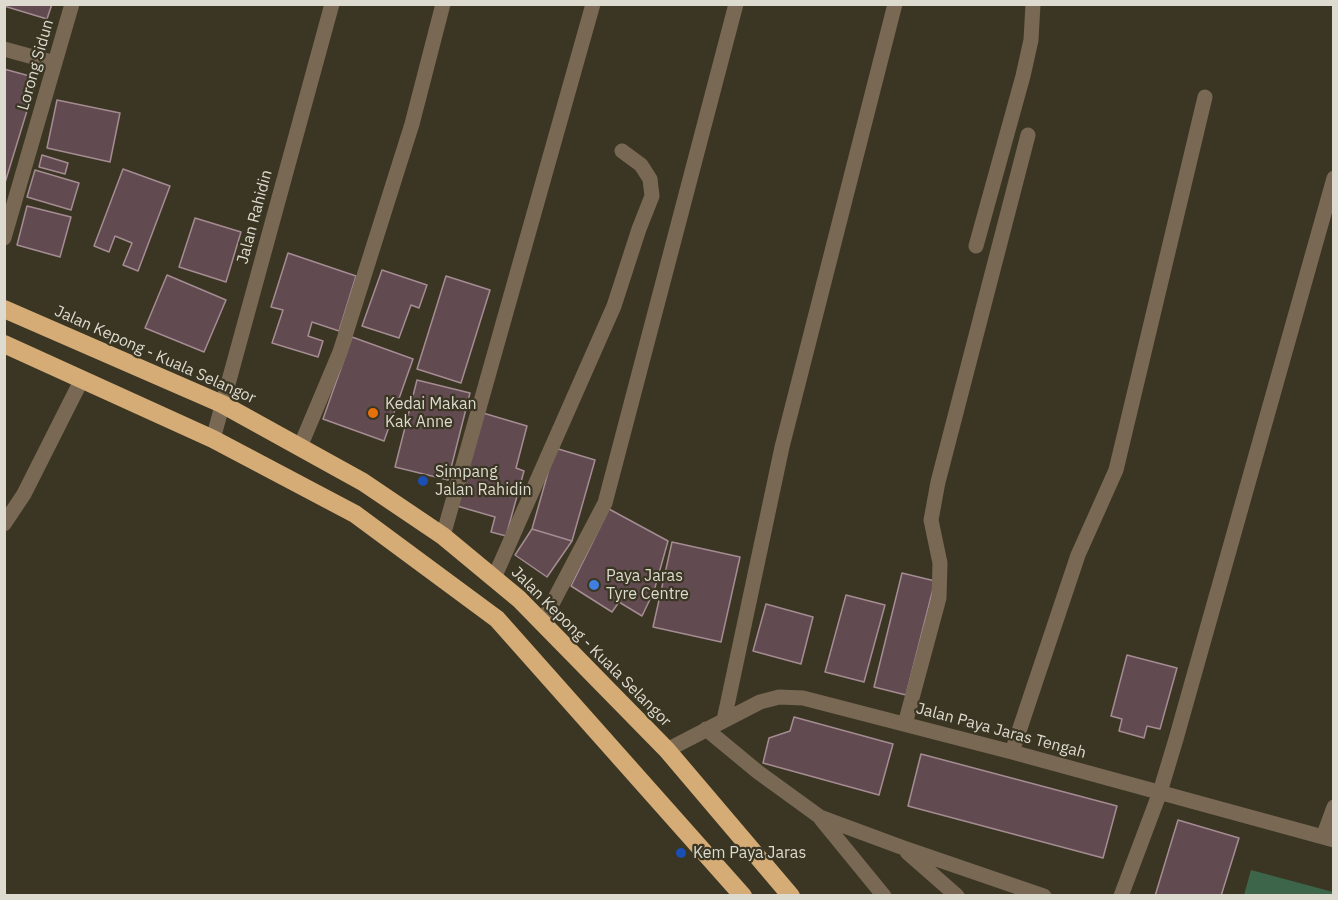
<!DOCTYPE html>
<style>
body{margin:0}
#map{position:relative;width:1338px;height:900px;overflow:hidden;background:#3a3623;font-family:"IBM Plex Sans",sans-serif}
canvas{display:block}
.frame{position:absolute;inset:0;border:6px solid #dddacf;pointer-events:none}
</style>
<div id="map">
<canvas width="1338" height="900"></canvas>
<div class="frame"></div>
</div>
<script>
const context = document.querySelector('canvas').getContext('2d');
context.lineJoin = 'round';
function paint(path, color) { context.fillStyle = color; context.fill(path, 'evenodd'); }
function stroke(path, color, width, dash) { context.strokeStyle = color; context.lineWidth = width; context.lineCap = dash ? 'butt' : 'round'; context.setLineDash(dash || []); context.stroke(path); }
function label(font, color, halo, rows, align = 'center') {
  context.font = font + ' "IBM Plex Sans",sans-serif'; context.lineWidth = 4.5; context.setLineDash([]); context.textBaseline = 'middle'; context.strokeStyle = halo; context.fillStyle = color; for (const [text, x, y, turn = 0] of rows) {
    context.save(); context.translate(x, y); context.rotate((+turn || 0) * Math.PI / 180); context.textAlign = isNaN(turn) ? turn : align; if (halo) context.strokeText(text, 0, 0); context.fillText(text, 0, 0); context.restore();
  }
}
paint(new Path2D(`
 M1251,870l82,22v3h-89z`), '#3d6549');
const building = new Path2D(`
 M4,4h48l-5,15 -43,-13z
 M4,69l33,9 -33,108z
 M57,100l63,13 -10,49 -63,-14z
 M42,155l26,8 -3,11 -26,-7z
 M123,169l47,17 -32,85 -15,-6 9,-22 -17,-7 -6,16 -15,-6z
 M35,170l44,13 -8,27 -44,-13z
 M27,206l44,11 -11,40 -43,-12z
 M195,218l46,14 -15,50 -47,-15z
 M288,253l68,23 -17,55 -27,-9 -4,14 15,5 -5,16 -46,-14 11,-33 -12,-3z
 M382,270l45,15 -8,23 -8,-3 -12,33 -37,-12z
 M167,275l59,25 -22,52 -59,-24z
 M446,276l44,14 -29,93 -44,-14z
 M352,337l61,22 -29,82 -61,-22z
 M417,380l53,13 -22,87 -53,-13z
 M483,413l44,13 -11,42 8,3 -18,65 -15,-4 4,-15 -38,-11z
 M555,448l40,12 -23,81 -40,-12z
 M609,509l59,32 -14,50 -12,25 -23,-14 -7,10 -41,-26z
 M532,529l40,12 -25,36 -32,-22z
 M672,542l68,15 -19,85 -68,-15z
 M902,573l33,8 -29,114 -32,-8z
 M846,595l39,10 -21,77 -39,-10z
 M766,604l47,13 -12,47 -48,-13z
 M1127,655l50,13 -17,61 -13,-3 -3,12 -25,-7 3,-12 -11,-3z
 M794,717l99,27 -14,51 -116,-32 6,-25 21,-7z
 M921,754l196,52 -14,52 -195,-52z
 M1178,820l61,18 -18,58h-66z`);
paint(building, '#614b51');
stroke(building, '#a58c93', 1.5);
stroke(new Path2D(`
 M4,49l51,14
 M4,238l68,-234
 M976,246l47,-170 8,-36 2,-36
 M213,439l119,-435
 M300,447l40,-95 72,-228 31,-120
 M4,524l20,-30 58,-115
 M443,536l150,-532
 M494,578l120,-272 25,-77 13,-33 -2,-17 -9,-14 -19,-14
 M542,623l63,-120 131,-499
 M724,720l58,-273 113,-443
 M905,724l34,-126 1,-35 -9,-43 7,-38 90,-347
 M706,729l52,43 62,45 81,30 143,49
 M667,750l93,-48 19,-5 24,1 209,54 322,88
 M1012,752l66,-197 38,-85 89,-373
 M821,819l63,77
 M1323,837l11,-30
 M907,852l50,44
 M1121,896l39,-104 16,-53 158,-561`), '#796853', 15);
stroke(new Path2D(`
 M4,309l218,95 141,78 80,54 76,63 148,151 124,146
 M4,344l209,95 142,75 142,105 246,277`), '#d5ab76', 18);
for (const [x, y, r, color] of [
 [373,413,6,"#e8710a"],
 [423,481,6,"#1a4fb4"],
 [594,585,6,"#3f7fe0"],
 [681,853,6,"#1a4fb4"]
]) { const dot = new Path2D(); dot.arc(x, y, r, 0, 2 * Math.PI); context.fillStyle = color; context.fill(dot); stroke(dot, '#3a3623', 2); }
label('16px', '#dddacf', '#3a3623', [
 ["Lorong Sidun",36,65,-74],
 ["Jalan Rahidin",255,217,-75],
 ["Jalan Kepong - Kuala Selangor",155,355,24],
 ["Jalan Kepong - Kuala Selangor",591,647,45],
 ["Jalan Paya Jaras Tengah",1001,731,15]
]);
label('16px', '#dddacf', '#3a3623', [
 ["Kedai Makan",385,404],
 ["Kak Anne",385,422],
 ["Simpang",435,472],
 ["Jalan Rahidin",435,490],
 ["Paya Jaras",606,576],
 ["Tyre Centre",606,594],
 ["Kem Paya Jaras",693,853]
], 'left');
</script>
